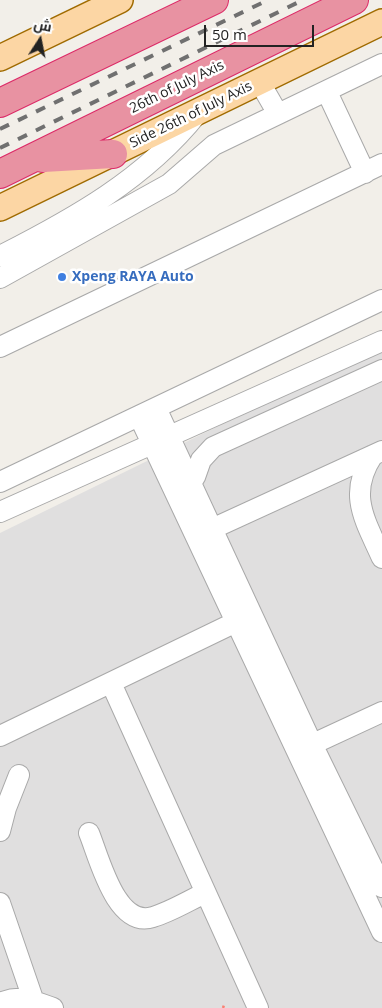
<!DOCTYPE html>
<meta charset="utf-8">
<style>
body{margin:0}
#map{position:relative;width:382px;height:1008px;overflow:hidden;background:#f2efe9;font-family:"Open Sans",Cairo,sans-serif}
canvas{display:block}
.north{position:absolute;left:15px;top:15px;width:50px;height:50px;-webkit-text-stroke:4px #fff;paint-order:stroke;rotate:11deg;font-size:14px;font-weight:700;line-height:20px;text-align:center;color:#222}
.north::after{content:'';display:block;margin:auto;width:18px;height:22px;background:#222;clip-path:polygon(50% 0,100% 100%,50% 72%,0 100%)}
.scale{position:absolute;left:204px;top:25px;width:110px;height:22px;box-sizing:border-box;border:2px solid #222;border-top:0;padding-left:6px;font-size:15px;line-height:18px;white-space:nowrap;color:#222;-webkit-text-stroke:4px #fff;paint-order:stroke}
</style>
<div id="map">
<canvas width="382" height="1008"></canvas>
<div class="north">ش</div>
<div class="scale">50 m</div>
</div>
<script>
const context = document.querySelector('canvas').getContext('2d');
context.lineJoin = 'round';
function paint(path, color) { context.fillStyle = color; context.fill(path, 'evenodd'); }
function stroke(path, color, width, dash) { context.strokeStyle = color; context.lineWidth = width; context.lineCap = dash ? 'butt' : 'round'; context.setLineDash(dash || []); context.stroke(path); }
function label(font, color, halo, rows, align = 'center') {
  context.font = font + ' "Open Sans",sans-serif'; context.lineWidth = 5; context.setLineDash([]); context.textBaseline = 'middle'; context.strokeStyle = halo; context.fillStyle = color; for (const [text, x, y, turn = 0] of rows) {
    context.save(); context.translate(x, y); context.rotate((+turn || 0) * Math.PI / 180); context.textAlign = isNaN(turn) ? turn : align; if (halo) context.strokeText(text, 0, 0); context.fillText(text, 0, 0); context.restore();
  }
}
paint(new Path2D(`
 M382,346v662h-382v-475z`), '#e0dfdf');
const minor = new Path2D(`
 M259,81l19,33
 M327,92l38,81
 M0,256c73,-37 145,-77 197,-142
 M0,278l169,-94 45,-39 168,-81
 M0,347l382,-183
 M156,408l156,336 70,143
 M139,416l243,516
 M373,455c-26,39 -8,65 9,103
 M191,479l4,-2 6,-17 12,-13 169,-77
 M0,482l382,-182
 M0,512l382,-171
 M214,528l168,-77
 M111,683l147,325
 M0,736l236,-114
 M300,750l82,-38
 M0,831l6,-23 13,-33
 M89,833c10,24 27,96 64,84 17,-5 35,-16 52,-24
 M0,903l33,96
 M0,1003c21,-9 33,-2 53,5`);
const major = new Path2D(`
 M0,58l120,-58
 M0,208l382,-186`);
const highway = new Path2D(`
 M0,103l214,-103
 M43,158l70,-4
 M0,174l354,-174`);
stroke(minor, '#a9a9a9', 22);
stroke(major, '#a06b00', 28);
stroke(highway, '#dc2a67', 30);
stroke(new Path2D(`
 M223,1008l1,-3`), '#fa8072', 2.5, [2.5, 2.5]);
stroke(minor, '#fff', 20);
stroke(major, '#fcd6a4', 25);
stroke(highway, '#e892a2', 28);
stroke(new Path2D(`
 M0,129l268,-129
 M0,148l303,-148`), '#707070', 4, [10, 10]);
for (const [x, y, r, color] of [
 [62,277,5,"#3f7fe0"]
]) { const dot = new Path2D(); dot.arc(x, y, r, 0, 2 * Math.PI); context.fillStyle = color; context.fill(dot); stroke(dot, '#fff', 2); }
label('14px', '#222', '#fff', [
 ["26th of July Axis",177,87,-26],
 ["Side 26th of July Axis",191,115,-26]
]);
label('bold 14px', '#366cbe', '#fff', [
 ["Xpeng RAYA Auto",72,277]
], 'left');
</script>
